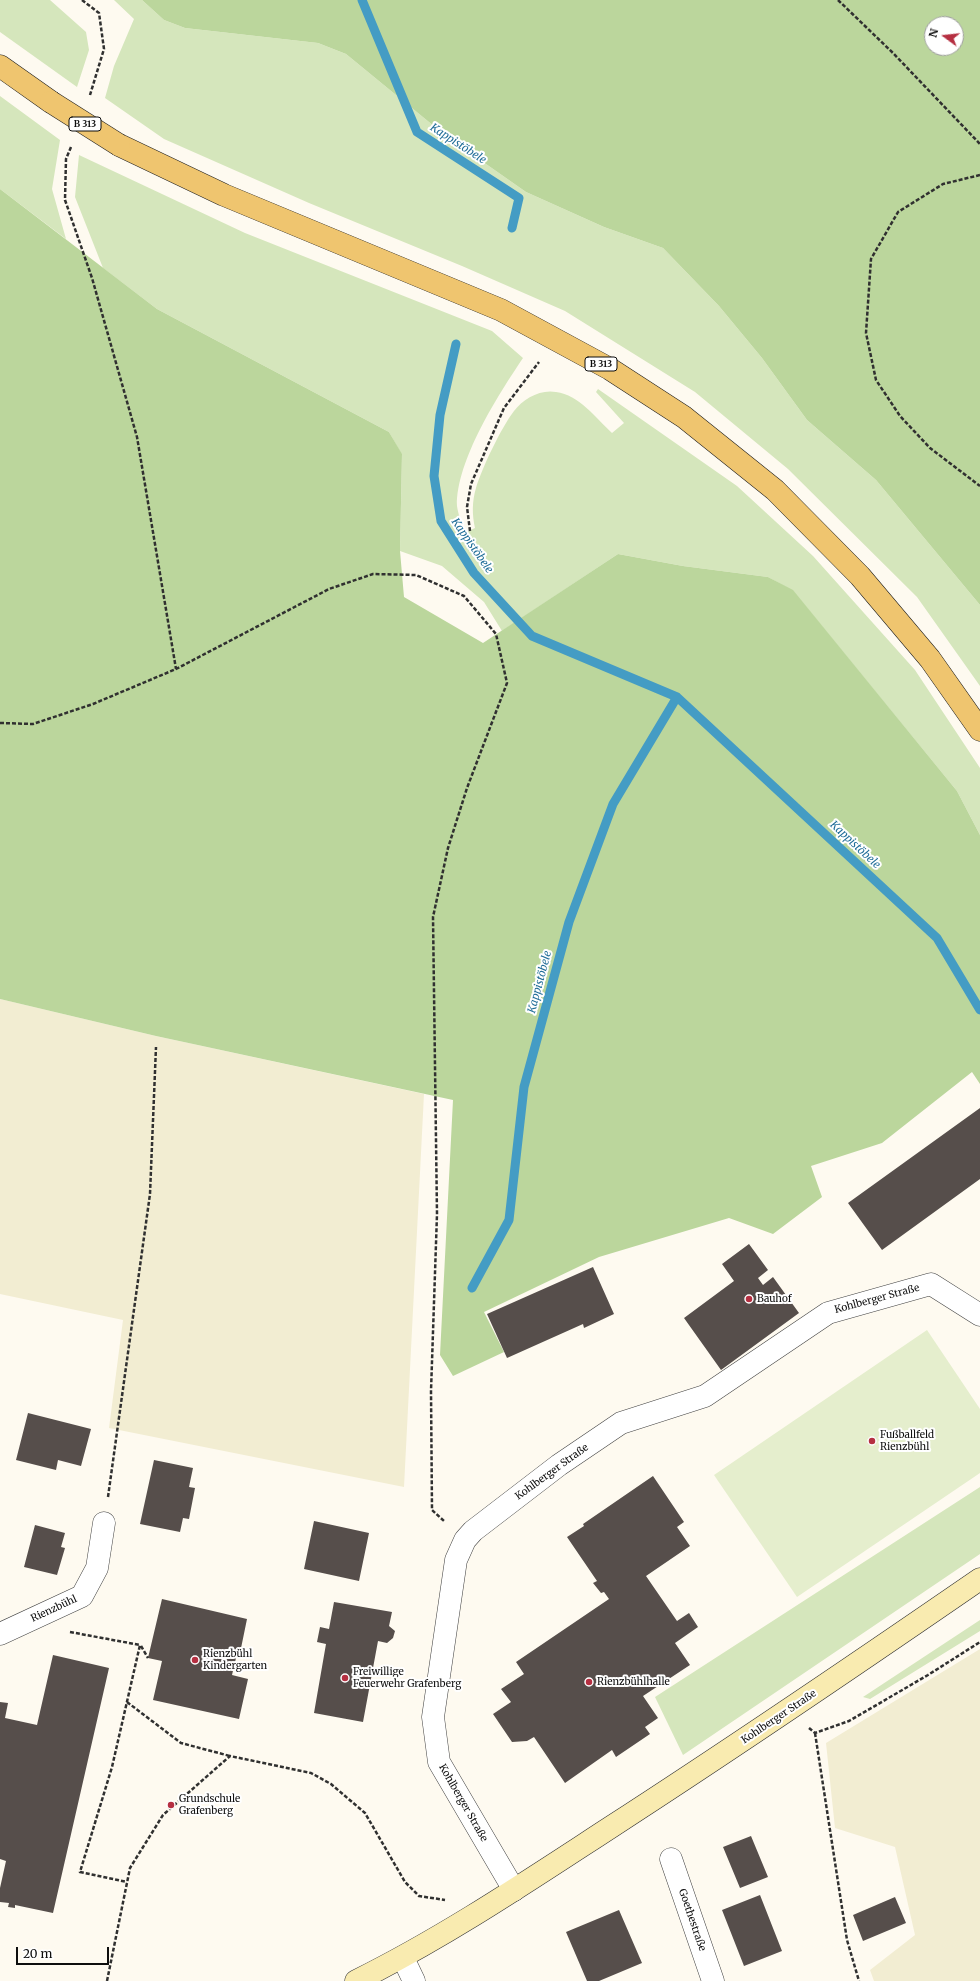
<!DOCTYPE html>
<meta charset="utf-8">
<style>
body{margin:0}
#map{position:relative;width:980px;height:1981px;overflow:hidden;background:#fefaf0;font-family:Merriweather,serif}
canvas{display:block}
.north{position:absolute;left:924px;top:16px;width:40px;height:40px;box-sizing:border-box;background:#fff;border:1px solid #9f9f9f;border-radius:50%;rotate:285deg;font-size:11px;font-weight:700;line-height:16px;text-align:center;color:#0e0e0e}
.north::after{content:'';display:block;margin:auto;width:14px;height:18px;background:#b52f41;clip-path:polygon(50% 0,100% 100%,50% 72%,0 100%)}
.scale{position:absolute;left:16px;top:1947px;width:93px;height:18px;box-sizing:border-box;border:2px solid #0e0e0e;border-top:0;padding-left:5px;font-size:12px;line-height:14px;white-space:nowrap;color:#0e0e0e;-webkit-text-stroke:3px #fff;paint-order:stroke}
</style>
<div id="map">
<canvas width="980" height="1981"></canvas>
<div class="north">N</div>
<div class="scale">20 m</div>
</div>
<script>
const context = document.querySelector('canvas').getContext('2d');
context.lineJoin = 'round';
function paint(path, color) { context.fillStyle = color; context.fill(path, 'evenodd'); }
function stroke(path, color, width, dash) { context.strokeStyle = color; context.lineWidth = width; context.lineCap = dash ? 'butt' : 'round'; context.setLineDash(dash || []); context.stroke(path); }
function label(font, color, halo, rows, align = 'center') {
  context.font = font + ' Merriweather,serif'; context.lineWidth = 4; context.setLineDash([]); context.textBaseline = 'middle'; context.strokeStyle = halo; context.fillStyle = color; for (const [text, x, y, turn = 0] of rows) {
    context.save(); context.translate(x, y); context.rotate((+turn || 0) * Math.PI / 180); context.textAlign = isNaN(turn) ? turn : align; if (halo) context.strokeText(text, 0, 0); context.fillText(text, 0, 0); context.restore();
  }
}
paint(new Path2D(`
 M0,999l156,37 268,58 -20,393 -295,-59 14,-108 -123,-26z
 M980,1649v332h-106l-4,-11 45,-35 -20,-88 -60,-19 -9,-85z`), '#f2edd2');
paint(new Path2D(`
 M0,0h50l36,32 3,18 -12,37 -77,-55z
 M114,0h28l22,20 21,8 133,15 28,11 100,82 80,56 78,35 59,21 56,58 43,52 45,62 69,60 104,125v81l-63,-89 -129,-128 -93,-77 -130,-81 -103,-45 -153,-63 -145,-64 -59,-41 9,-32 20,-47z
 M0,96l60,44 -8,49 14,50 -66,-50z
 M79,155l166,78 247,98 31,27c-25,37 -67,103 -66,148 1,8 5,18 7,27l11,-5c-3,-13 -3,-27 1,-40 6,-20 25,-60 38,-77 9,-12 26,-22 42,-19 23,3 40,26 56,41l12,-10 -28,-31 2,-3 139,97 76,70 102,114 65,98v67l-23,-44 -164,-200 -25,-14 -85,-11 -65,-12 -116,77 -18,-29 -42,-36 -42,-15 2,-96 -13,-23 -232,-123 -54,-41 -28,-71z
 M980,1487v67l-297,201 -28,-58z
 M980,1620v11l-110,68 -7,-2z`), '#d5e6bc');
paint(new Path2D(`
 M142,0h838v605l-104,-125 -69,-60 -45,-62 -43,-52 -56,-58 -59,-21 -78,-35 -80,-56 -100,-82 -28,-11 -133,-15 -21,-8zM932,24h24v24h-24z
 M0,189l157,120 232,123 13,22 -2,97 4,46 79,46 135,-89 65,12 85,11 25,13 164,201 23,44v249l-8,-12 -90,71 -71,23 11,31 -49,37 -44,-16 -130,39 -115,55 20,40 -51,24 -13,-21 13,-255 -297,-64 -156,-37z`), '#bbd69c');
paint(new Path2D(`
 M927,1330l53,79v64l-183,124 -83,-122z`), '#e5eecd');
stroke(new Path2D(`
 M362,0l55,132 102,66 -7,30
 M456,344l-16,71 -6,61 7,45 33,52 58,63 145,61 260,241 43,72
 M472,1288l37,-68 15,-133 45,-165 44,-118 64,-107`), '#449cc4', 9);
paint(new Path2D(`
 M980,1108v71l-98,71 -34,-47z
 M749,1244l19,26 -10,8 5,7 10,-8 26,36 -78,57 -37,-52 50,-37 -12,-17z
 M593,1267l21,47 -30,14 -1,-4 -76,34 -20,-44z
 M28,1413l63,16 -10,37 -23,-6 -2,10 -40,-10z
 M154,1460l39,8 -4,19 6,1 -6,31 -6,-1 -3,14 -40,-8z
 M653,1476l31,46 -7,5 13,19 -44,30 31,45 12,-8 9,14 -23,16 15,22 -47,31 15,22 -13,9 5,7 -34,23 -4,-7 -47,33 -31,-46 -7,4 -15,1 -19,-28 18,-12 -10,-13 23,-15 -8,-12 93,-63 -5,-7 -3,1 -8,-10 4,-2 -30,-44 17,-11 -1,-2z
 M314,1521l55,12 -10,48 -55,-12z
 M35,1525l30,8 -4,14 4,1 -8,27 -33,-8z
 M162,1599l85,20 -8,39h-3l-4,17 16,4 -9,40 -86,-19 9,-39 -14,-3z
 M334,1602l58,10 -3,14 6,5 -2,7 -6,5 -9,-2 -15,81 -49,-9 12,-69 -9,-2 3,-15 9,2z
 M53,1655l56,13 -56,245 -38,-8v3l-7,-1 1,-4 -9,-1v-14l6,-27 -6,-2v-157l8,1 -3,15 32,7z
 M751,1836l17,41 -28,11 -17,-41z
 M760,1895l22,56 -38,15 -22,-56z
 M895,1897l11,26 -43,18 -10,-26z
 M619,1910l23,53 -43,18h-12l-21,-49z`), '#564e4b');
const street = new Path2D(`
 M0,1634l82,-38 15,-28 7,-45
 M671,1859l42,122
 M514,1890l-75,-128 -6,-45 23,-157 9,-20 8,-9 86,-66 62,-42 84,-27 123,-83 103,-29 49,31
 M403,1958l11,23`);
const secondary = new Path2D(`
 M356,1981c89,-44 172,-100 255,-154 125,-81 247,-164 369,-248`);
const primary = new Path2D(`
 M0,66l51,36
 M119,145l105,50 277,115 109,59 74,48 91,73 85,86 70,83 50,71`);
stroke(street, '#414141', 23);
stroke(secondary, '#303030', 23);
stroke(primary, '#1f1f1f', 23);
stroke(new Path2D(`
 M82,0l17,13 5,36 -14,46
 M838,0l55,53 87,91
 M71,147l-5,12 -1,41 27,78 45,159 39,232
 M980,175l-37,9 -45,28 -27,47 -5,74 10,47 24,36 30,32 50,38
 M470,531l-3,-24 4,-23 33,-76 35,-46
 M0,723l33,1 60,-20 83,-35 153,-80 44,-15 43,1 48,21 32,38 11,49 -40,105 -19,60 -15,69 4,297 -6,177 1,119 12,11
 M108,1497l42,-303 6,-147
 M70,1632l70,13 -28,122 -32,105 47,10
 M141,1646l7,12
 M127,1702l54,41 49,13
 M809,1728l6,5 34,-12 79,-46 52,-33
 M815,1733l32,207 12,41
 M107,1981l23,-113 33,-53 67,-59 81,17 20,11 34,29 40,69 14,14 26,4`), '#303030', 2.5, [4, 2]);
stroke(street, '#fff', 22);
stroke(secondary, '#f9ebb0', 22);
stroke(primary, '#efc56f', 22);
const primaryBridge = new Path2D(`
 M51,102l68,43`);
stroke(primaryBridge, '#1f1f1f', 23, []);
stroke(primaryBridge, '#efc56f', 22);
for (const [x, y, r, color] of [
 [749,1299,4,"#b52f41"],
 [872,1441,4,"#b52f41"],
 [195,1660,4,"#b52f41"],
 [345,1678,4,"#b52f41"],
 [589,1682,4,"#b52f41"],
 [171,1805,4,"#b52f41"]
]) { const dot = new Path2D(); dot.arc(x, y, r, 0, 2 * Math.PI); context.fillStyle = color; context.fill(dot); stroke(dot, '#fff', 1.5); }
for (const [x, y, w] of [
 [85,124,32],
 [601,364,32]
]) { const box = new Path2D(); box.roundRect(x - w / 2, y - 7, w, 14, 3); context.fillStyle = '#fff'; context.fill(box); stroke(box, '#0e0e0e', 1); }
label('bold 9px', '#0e0e0e', null, [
 ["B 313",85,124],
 ["B 313",601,364]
]);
label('10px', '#0e0e0e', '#fff', [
 ["Bauhof",757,1299],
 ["Fußballfeld",880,1435],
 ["Rienzbühl",880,1447],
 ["Rienzbühl",203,1654],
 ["Kindergarten",203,1666],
 ["Freiwillige",353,1672],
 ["Feuerwehr Grafenberg",353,1684],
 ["Rienzbühlhalle",597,1682],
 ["Grundschule",179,1799],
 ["Grafenberg",179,1811]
], 'left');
label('10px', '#0e0e0e', '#fff', [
 ["Kohlberger Straße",877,1299,-15],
 ["Kohlberger Straße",552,1472,-36],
 ["Rienzbühl",54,1609,-25],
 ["Kohlberger Straße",779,1717,-34],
 ["Kohlberger Straße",463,1803,60],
 ["Goethestraße",692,1920,71]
]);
label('italic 11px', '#206d98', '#fff', [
 ["Kappistöbele",458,144,33],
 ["Kappistöbele",472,546,55],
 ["Kappistöbele",855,845,43],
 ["Kappistöbele",540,982,-75]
]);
</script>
